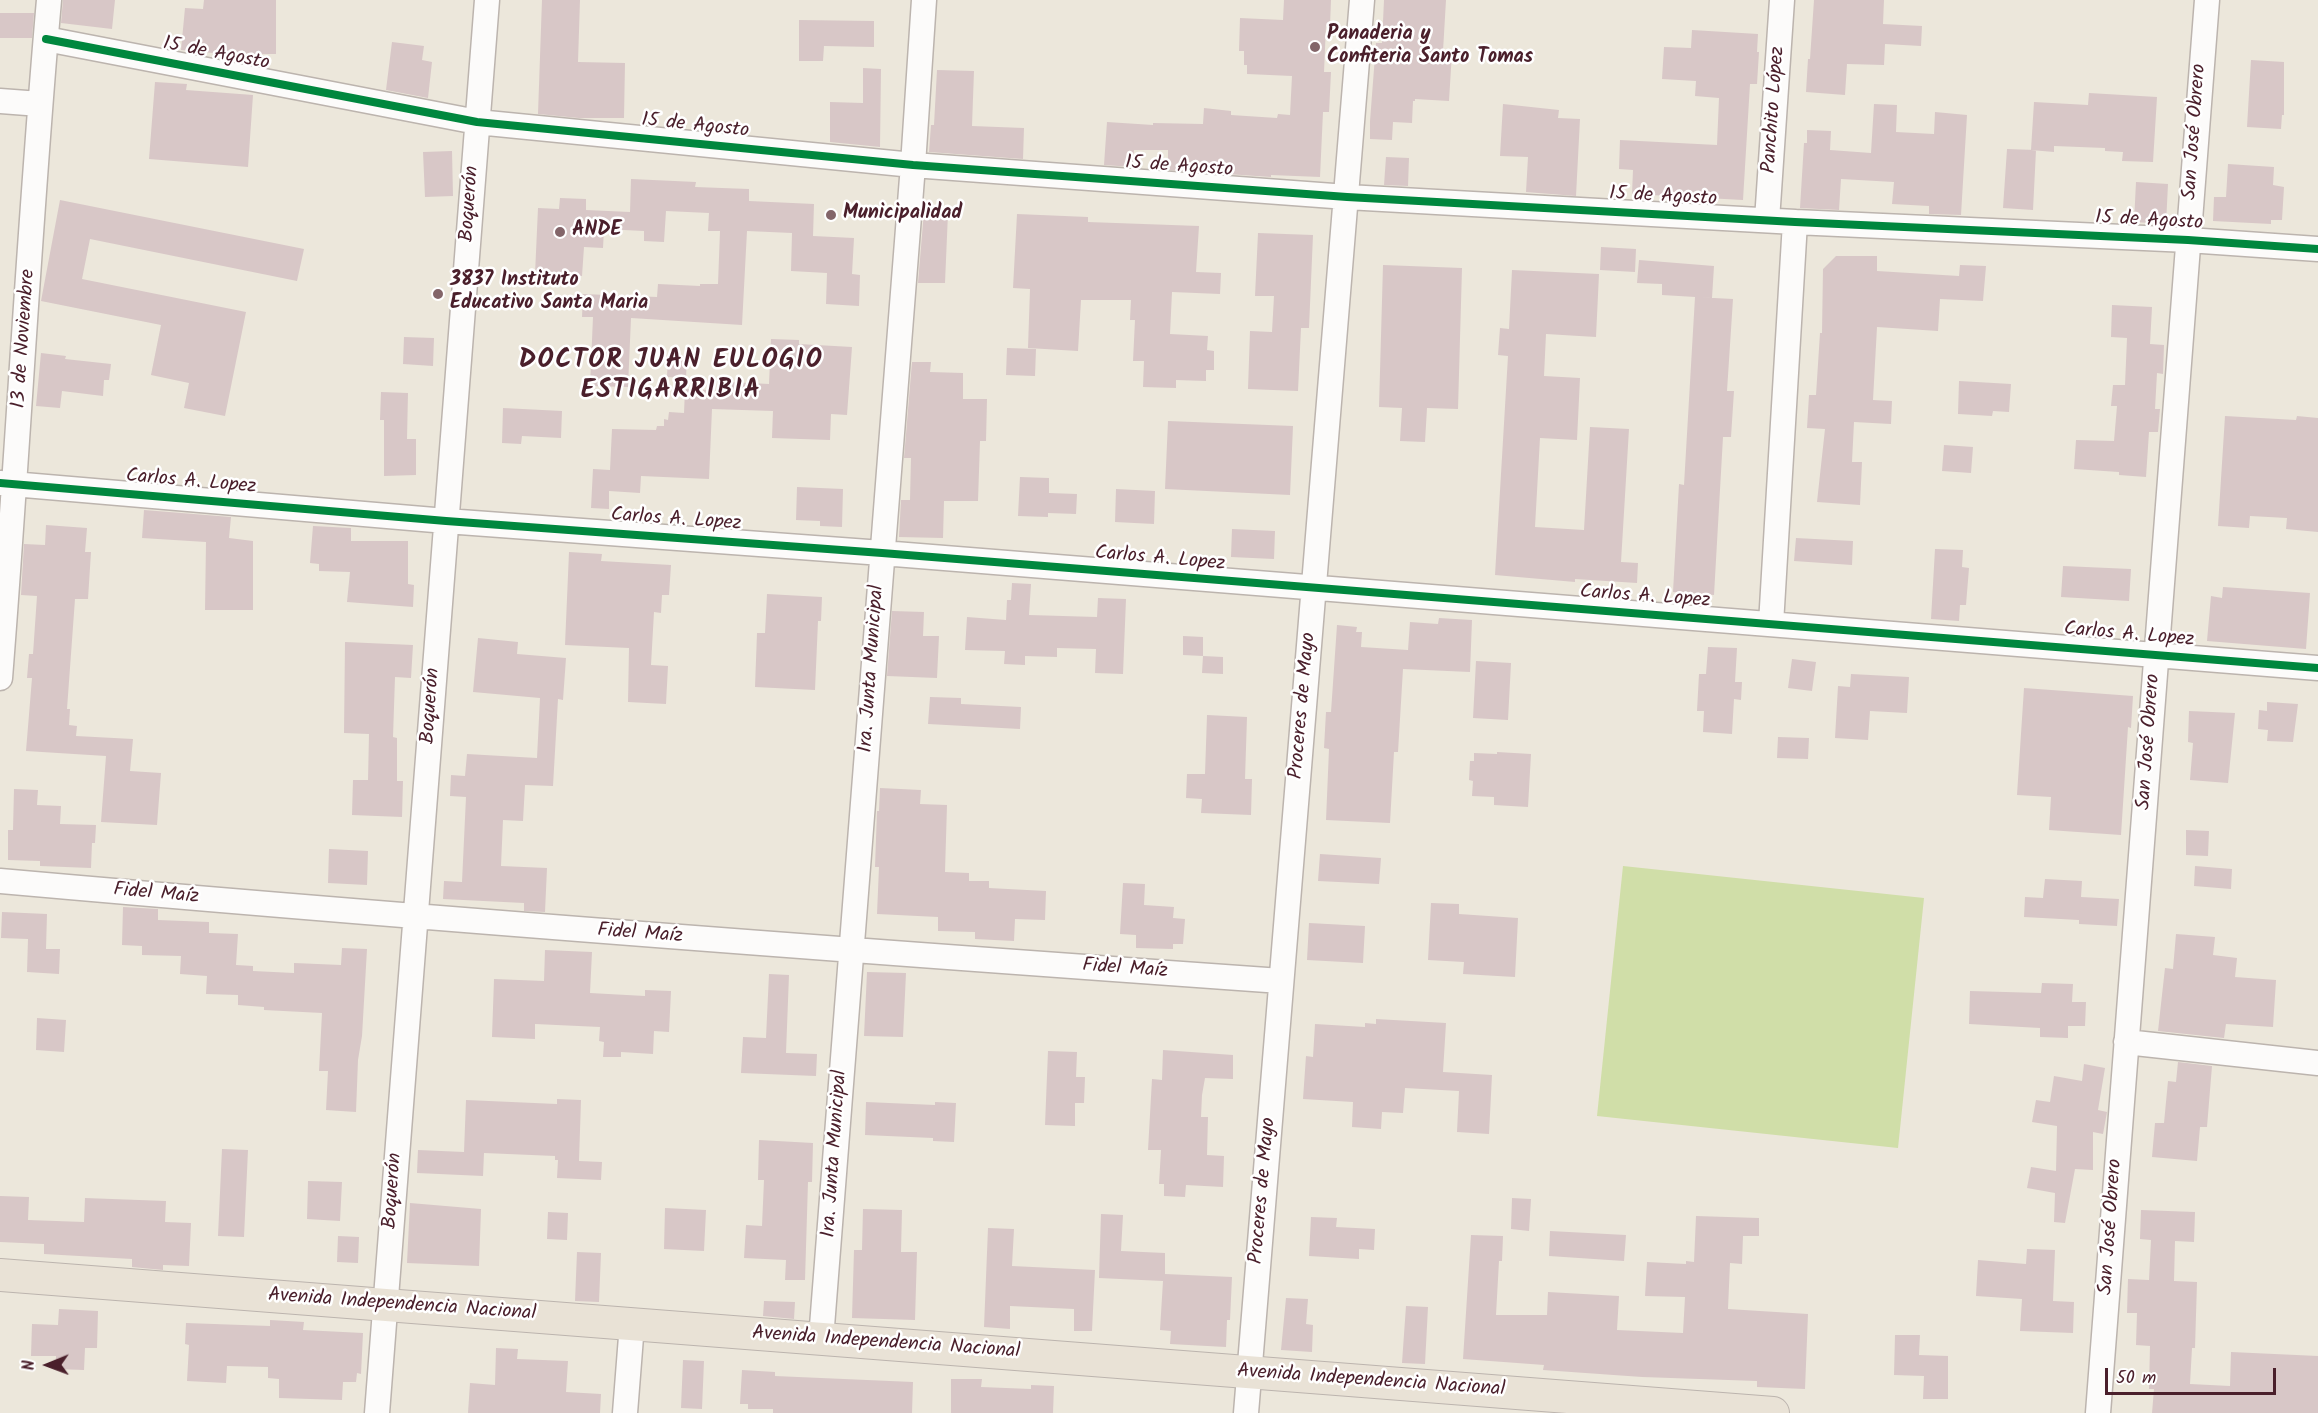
<!DOCTYPE html>
<meta charset="utf-8">
<style>
body{margin:0}
#map{position:relative;width:2318px;height:1413px;overflow:hidden;background:#ece7db;font-family:Kalam,sans-serif}
canvas{display:block}
.north{position:absolute;left:18px;top:1335px;width:60px;height:60px;-webkit-text-stroke:4px #fff;paint-order:stroke;rotate:269deg;font-size:16px;font-weight:700;line-height:24px;text-align:center;color:#4a1f2b}
.north::after{content:'';display:block;margin:auto;width:21px;height:27px;background:#4a1f2b;clip-path:polygon(50% 0,100% 100%,50% 72%,0 100%)}
.scale{position:absolute;left:2105px;top:1368px;width:171px;height:27px;box-sizing:border-box;border:3px solid #4a1f2b;border-top:0;padding-left:8px;font-size:18px;line-height:21px;white-space:nowrap;color:#4a1f2b;-webkit-text-stroke:4px #fff;paint-order:stroke}
</style>
<div id="map">
<canvas width="2318" height="1413"></canvas>
<div class="north">N</div>
<div class="scale">50 m</div>
</div>
<script>
const context = document.querySelector('canvas').getContext('2d');
context.lineJoin = 'round';
function paint(path, color) { context.fillStyle = color; context.fill(path, 'evenodd'); }
function stroke(path, color, width, dash) { context.strokeStyle = color; context.lineWidth = width; context.lineCap = dash ? 'butt' : 'round'; context.setLineDash(dash || []); context.stroke(path); }
function label(font, color, halo, rows, align = 'center') {
  context.font = font + ' Kalam,sans-serif'; context.lineWidth = 5; context.setLineDash([]); context.textBaseline = 'middle'; context.strokeStyle = halo; context.fillStyle = color; for (const [text, x, y, turn = 0] of rows) {
    context.save(); context.translate(x, y); context.rotate((+turn || 0) * Math.PI / 180); context.textAlign = isNaN(turn) ? turn : align; if (halo) context.strokeText(text, 0, 0); context.fillText(text, 0, 0); context.restore();
  }
}
paint(new Path2D(`
 M1623,866l301,32 -26,250 -301,-32z`), '#d0dea8');
paint(new Path2D(`
 M63,0h52l-3,29 -51,-6z
 M204,0h72v54h-52l-43,-4 4,-42 18,1z
 M542,0h38l-2,62 47,1 -1,55h-45l-41,-4z
 M1284,0h47l-1,26 -4,-1 -2,47h7l-2,40h-6l-3,65 -49,-2v2l-103,-7v-20h-34l-1,17 -29,-2 3,-43 46,3v-2l50,1 1,-16 27,3v4l46,3 1,-4 12,1 2,-39 -45,-2v-9h-3v-14h-5l1,-33 43,2z
 M1384,0h62l-3,51 9,1 -3,49 -34,-2v2h-2l-1,22 -19,-1 -1,18 -22,-1v-18l6,-78h6z
 M1814,0h70l-1,24 39,2 -1,20 -36,-2 -1,21 -37,-1 -2,31 -39,-3 2,-33h2z
 M0,13h34l-2,25h-32z
 M799,20l75,1v26l-50,-1 -1,15h-24z
 M1692,30l66,4 -1,18h2l-2,32h-7l-7,116 -111,-6 1,-24 -14,-1 1,-29 97,5 2,-47 -24,-2 1,-15 -34,-2 2,-32 27,1z
 M392,42l32,4 -2,14 10,2 -4,36 -42,-8z
 M2251,60l33,2v53h-2l-1,14 -34,-2z
 M863,68l18,1 -1,78 -50,-5v-40l33,1z
 M937,70l37,1 -2,55 52,2 -1,31 -94,-7 2,-27h3z
 M155,82l32,2 -1,6 67,5 -5,72 -99,-8z
 M2089,93l68,4 -4,65 -31,-1 1,-9 -18,-1v-3l-51,-2v6l-23,-2 3,-48 54,3z
 M1503,104l56,6 -1,8 22,1 -4,77 -50,-4 2,-35 -28,-1z
 M1874,104l23,1 -1,27 38,2 1,-22 32,3 -6,100 -32,-1v-8l-37,-2 2,-22 -53,-3 -2,31 -39,-2 4,-65h3v-13l24,1 -1,19 41,3z
 M2007,149l29,1 -3,60 -30,-2z
 M452,151l1,45 -28,1 -2,-45z
 M1386,157l23,1 -1,28 -24,-1z
 M2228,164l46,3 -1,18 11,2 -2,33h-11v4l-58,-3 1,-24h12z
 M631,179l65,3 -1,5 54,2v12l65,3 -1,32 41,2 -2,36 8,1 -1,31 -33,-2 1,-31 -36,-2 1,-38 -45,-2 -5,94 -111,-7 -3,69 -38,-1 3,-69h-11l1,-23 74,3 1,-13 42,2v-2h18l2,-53h-12l1,-18 -43,-2 -2,31 -20,-1v-10l-40,-2 -1,19 -19,-1 -2,29 -47,-2 3,-66 21,1 1,-11 26,1v11l44,2z
 M2136,182l32,2 -2,40 -32,-2z
 M60,200l244,49 -7,32 -207,-42 -8,40 164,33 -21,104 -41,-8 5,-25 -38,-8 10,-50 -120,-24z
 M924,211l24,2 -3,70h-27z
 M1017,214l71,3v5l111,4 -3,46 25,1 -1,21 -48,-2 -2,42 38,2 -1,14 7,1v19h-8v11l-30,-1v8l-33,-1 1,-26h-11l2,-41h-5l1,-20h-50l-3,51 -50,-3 2,-59 -17,-1z
 M1258,233l55,2 -4,93h-8l-3,63 -50,-2 2,-58 22,1 2,-36h-19z
 M1601,247l35,2 -1,23 -35,-2z
 M1836,256h41v15l82,5 1,-11 26,1 -3,35 -43,-2 -2,32 -61,-4 -4,73 19,1 -1,23 -37,-2 -2,40h10l-2,43 -43,-3 8,-73 -18,-1 2,-33h7l4,-62h2l1,-64z
 M1639,260l75,6 -2,32 -50,-3v-11l-25,-1z
 M1383,265l79,3 -4,141 -31,-1 -2,34 -25,-1 2,-33 -23,-1z
 M1512,270l87,4 -3,63 -50,-3 -2,42 36,2 -3,62 -37,-2 -5,89 49,3 6,-103 39,2 -8,133 17,1 -1,20 -62,-4v3l-80,-7 13,-219 -10,-1 2,-27 9,1z
 M1695,297l38,2 -6,92h7l-3,46h-8l-9,158 -41,-3 6,-108 5,1z
 M2112,305l40,2 -2,37 14,1 -1,29 -6,-1 -2,36h5l-2,23h-9l-3,45 -27,-2v-3l-45,-3 2,-29 38,1 3,-35h-6l2,-21h12l2,-47 -16,-1z
 M404,337l30,1 -1,28 -30,-2z
 M771,339l28,1v4l53,3 -5,68 -16,-1 -1,26 -58,-2 1,-27 -61,-2 -3,70 -68,-3 -1,17 -31,-2v18l-18,-1 2,-39 17,1 2,-41 44,1 1,-4h7v-7l4,1 1,-8 15,1 1,-24 45,2v-9l39,2z
 M1007,348l29,1 -1,27 -29,-1z
 M41,353l25,3 -1,3 46,5 -2,16h-5l-1,16 -41,-5 -2,17 -24,-2z
 M668,355l19,1 -1,22 -19,-1z
 M912,362h19l-1,10 33,1v26h24l-1,42h-6l-2,60h-34l-1,37 -44,-1 2,-37h9l1,-42h-7z
 M1959,381l52,3 -2,28 -16,-1 -1,5 -34,-2z
 M381,392l27,1 -1,46h9v36l-32,1v-56h-4z
 M503,408l59,3 -1,27 -39,-2 -1,8 -19,-1z
 M2225,416l71,4 1,-4 21,2v114l-32,-3 1,-11 -37,-2 -1,12 -31,-2z
 M1168,421l125,5 -3,69 -125,-6z
 M1944,445l29,2 -2,26 -29,-2z
 M1020,477l29,1v15l28,1 -1,20 -28,-1v4l-30,-1z
 M797,487l46,2 -1,38 -22,-1v-5l-24,-1z
 M1116,489l39,2 -1,33 -39,-2z
 M144,510l87,7 -2,21 24,3v69h-48l1,-68 -64,-4z
 M46,525l41,3 -2,24h6l-3,47h-13l-8,110h3l-1,16 8,1 -1,10 57,3 -3,32 31,2 -4,52 -56,-3 5,-66 -80,-5 6,-73h-5l2,-24h4l4,-58 -16,-1 3,-51 21,1z
 M313,526l38,2v13h57v43l6,1 -1,22 -66,-5 3,-30 -31,-1v-7l-9,-1z
 M1232,529l43,2 -1,28 -43,-2z
 M1796,538l57,3 -1,24 -58,-4z
 M1935,549l28,1 -1,17 7,1 -3,37h-6l-1,16 -28,-2z
 M569,552l33,2 -1,7 70,4 -2,30h-7l-1,18 -7,-1 -3,53 17,1 -2,38 -38,-2 1,-54 -64,-3z
 M2063,566l68,3 -2,32 -68,-4z
 M1012,583l19,1 -2,31 68,2 1,-19 28,1 -3,75 -28,-1 1,-24 -39,-1v9l-32,-1v9l-21,-1 1,-13 -40,-1 2,-33 39,3 1,-20h4z
 M2223,587l87,6 -4,56 -99,-8 4,-45 11,2z
 M767,594l55,3 -1,24h-3l-3,69 -60,-3 2,-54h8z
 M892,611l32,1 -1,24h16l-2,42 -50,-2z
 M1439,618l33,2 -2,52 -67,-3 -5,83h-4l-4,71 -64,-3 3,-71 -5,-1 2,-36h5l6,-87 20,2 -1,5h6l-1,15 47,3 2,-28 28,2z
 M1183,636l20,1v19l-20,-1z
 M478,638l40,4 -1,12 49,4 -3,42 -5,-1 -5,87 -28,-1 -2,36 -20,-1 -2,46 46,2 -2,44 -21,-1v-8l-81,-4 1,-18 18,1 4,-85 -16,-1 1,-21 14,1 2,-22 70,4 3,-60 -67,-6z
 M345,642l68,3 -2,33 -16,-1 -2,60 4,1v43h6l-1,36 -50,-2 1,-35h15l1,-46 -25,-1z
 M1708,647l29,1 -2,34h7l-1,18 -7,-1 -2,35 -29,-2 1,-21h-7l2,-37h7z
 M1203,656l20,1v17l-21,-1z
 M1792,659l24,3 -4,29 -24,-3z
 M1476,661l35,2 -3,57 -35,-2z
 M1851,674l58,3 -2,36 -37,-2 -2,29 -33,-2 3,-52 12,1z
 M2024,688l109,8 -2,32 -3,-1 -7,108 -72,-5 2,-33 -34,-2z
 M930,697l31,1v6l60,3 -1,22 -92,-5z
 M2267,702l31,2 -5,38 -26,-1 1,-11 -10,-1 1,-19 8,1z
 M2189,711l46,2 -7,70 -38,-3 3,-37 -5,-1z
 M1207,715l40,2 -2,62h7l-1,36 -50,-2 1,-14 -16,-1 1,-24h18z
 M1778,737l31,1 -1,21 -31,-1z
 M1497,752l34,2 -3,53 -34,-2v-8l-22,-1 1,-15 -4,-1 1,-19h4v-8l23,1z
 M880,788l41,2 -1,14 27,1 -2,67 24,1v8h20v7l57,3 -1,29 -30,-1 -1,22 -39,-2v-7l-37,-1v-14l-61,-3 2,-47h-4l2,-56h2z
 M14,789l24,1 -1,15 24,1 -1,18 36,1 -1,18h-3l-1,25 -51,-2v-5l-32,-1v-30h5z
 M2186,830l23,1 -1,25 -22,-1z
 M329,849l39,2 -1,34 -39,-2z
 M1320,854l61,4 -2,26 -61,-3z
 M2195,866l37,3 -1,20 -37,-3z
 M2045,879l37,2 -1,16 38,2 -2,27 -38,-2v-4l-55,-3 1,-20 18,1z
 M1123,883l22,1 -1,21 30,2 -1,11 12,1 -2,25h-10v5l-37,-1v-13l-16,-1z
 M1431,903l28,1v10l59,4 -3,59 -52,-3 1,-12 -36,-2z
 M123,907l35,2v11l51,2v11l29,1 -2,31 17,1v5l41,2v-10l47,2 1,-17 25,1 -5,87 -4,24 -2,52 -30,-2 2,-39h-9l3,-58 -58,-3v-3l-26,-2v-10l-32,-1 1,-18 -27,-2 1,-18 -39,-1v-9l-20,-1z
 M2,912l45,2 -1,35h14l-1,25 -32,-2 1,-33 -27,-1z
 M1309,923l56,3 -2,37 -56,-3z
 M2176,934l39,3 -2,18 24,3 -2,19 41,3 -3,47 -47,-3 -2,14 -66,-7 7,-63 8,1z
 M545,950l47,2 -2,41 55,3v-6l26,1 -2,41 -15,-1 -1,23 -32,-2v5h-18l1,-15 -5,-1 1,-14 -65,-3v15l-43,-2 2,-58 50,2z
 M867,972l39,1 -3,64 -39,-1z
 M769,974l20,1 -3,78 31,1 -1,22 -75,-3 2,-36 23,1z
 M2042,983l31,1 -1,18h14l-1,24h-17v12l-28,-1v-9l-71,-4 1,-33 71,2z
 M37,1018l29,2 -2,32 -28,-2z
 M1376,1019l70,4 -3,49 49,3 -3,59 -32,-2 2,-41 -54,-3 -2,25 -21,-1 -1,17 -29,-2 1,-25 -50,-3 3,-43 7,1 2,-33 50,3v-4l11,1z
 M1163,1050l70,5v24l-28,-1 -3,17 -1,22h7l-1,38 17,1 -1,31 -37,-2 -1,12 -21,-1v-12h-5l2,-34h-13l4,-71 10,1z
 M1048,1051l29,1 -1,25h9l-1,26h-9v23l-30,-1z
 M2178,1062l34,4 -5,61h-7l-3,34 -45,-4 3,-34h9l4,-42 8,1z
 M2084,1064l21,4 -7,42 9,2 -4,22 -10,-2v38l-18,-1 -10,54 -11,-1 1,-29 -28,-5 4,-21 25,4 1,-45 -25,-4 4,-22 14,2 4,-26 28,5z
 M557,1099l24,1 -2,61 23,1 -1,18 -44,-2 1,-18h-3v-4l-71,-3 -1,23 -66,-3 1,-23 46,2 2,-52 91,4z
 M866,1102l69,3v-3l21,1 -2,39 -21,-1v-3l-68,-3z
 M759,1140l54,3 -1,39h-4l-3,98h-20l1,-20 -42,-2 2,-33 16,1 2,-46h-6z
 M222,1149l26,1 -4,87 -26,-1z
 M308,1181l34,1 -2,39 -33,-2z
 M0,1196l29,1 -1,23 56,2 1,-24 81,3 -1,21 26,1 -2,43 -26,-1v5l-31,-3v-8l-88,-5v-10l-44,-2z
 M1512,1198l19,1 -2,32 -18,-2z
 M410,1203l71,6 -2,57 -72,-3z
 M665,1208l41,2 -2,41 -40,-2z
 M863,1209l39,1 -1,42h16l-2,68 -63,-2 2,-68h8z
 M2141,1210l54,2 -1,30 -19,-1 -1,40 23,1 -2,66h-3l-2,36 40,2 1,-34 87,4v57h-166l2,-24h-5l1,-43 -14,-1 1,-32h-10l1,-34 21,1 2,-40 -11,-1z
 M548,1212l20,1 -1,27 -20,-1z
 M1101,1214l22,1 -2,36 44,2v21l67,3 -2,43h-3l-1,27 -56,-3 1,-13 -11,-1 3,-49 -64,-3z
 M1696,1216l63,2v18h-16l-1,28 -12,-1 -2,46 80,5 -3,75 -48,-2v-6l-115,-4 -99,-7 1,-5 -81,-6 8,-124 32,1 -1,25h-3l-3,54h51l1,-23 71,4 -2,34 66,3 2,-36 -40,-1 2,-34 39,2v-3l8,1z
 M1311,1217l26,1 -1,9 39,2 -1,21 -15,-1v10l-50,-3z
 M988,1228l26,1 -2,37 83,4 -3,61h-18v-22l-64,-3v23l-26,-2z
 M1550,1231l76,4 -2,26 -75,-5z
 M338,1236l21,1 -1,26 -21,-1z
 M2027,1249l28,1 -2,51 21,1 -1,31 -53,-2 2,-32 -46,-3 2,-36 48,4z
 M577,1252l24,1 -2,49 -24,-1z
 M1286,1298l22,1 -2,25 7,1 -1,27 -31,-2z
 M764,1301l31,1 -1,17 -31,-3z
 M1406,1306l22,1 -3,57 -23,-1z
 M59,1309l39,2 -1,37h-12l-1,22 -28,-1v-13h-25l1,-32 26,1z
 M270,1320l34,2 -1,8 60,3 -2,41 -4,-1 -1,9h-13l-1,18 -63,-2v-19l-11,-1v-11l-41,-1 -1,17 -39,-2 2,-36 -4,-1 1,-21 84,3z
 M1895,1335h25l-1,20 29,1v43h-25l1,-23 -30,-1z
 M496,1348l22,1 -1,10 51,2 -2,31 35,2 -1,19h-132l2,-30 25,2z
 M683,1360l21,1 -2,48 -21,-1z
 M742,1370l33,2v4l138,6 -1,31h-139v-4h-25v-5h-8z
 M951,1379h31l-1,8 50,2v-4l23,1 -1,27h-102z`), '#d8c7c7');
const minor = new Path2D(`
 M46,39l431,83 436,43 434,32 448,25 393,18 130,9
 M0,101l40,3
 M1767,220l15,-220
 M0,483l446,38 436,32 1436,115
 M1771,624l24,-402
 M0,678c18,-226 29,-452 49,-678
 M0,881c427,38 854,70 1281,100
 M2126,1042l192,21
 M821,1339l92,-1174 11,-165
 M377,1413l110,-1413
 M625,1413l7,-89
 M1246,1413l116,-1413
 M2098,1413l109,-1413`);
const major = new Path2D(`
 M0,1275l1773,138`);
stroke(minor, '#bcb4ae', 27);
stroke(major, '#bcb4ae', 34);
stroke(minor, '#fcfbfa', 24);
stroke(major, '#e9e2d6', 32);
stroke(new Path2D(`
 M46,39l431,83 436,43 434,32 448,25 393,18 130,9
 M0,483l446,38 436,32 1436,115`), '#00873e', 8);
for (const [x, y, r, color] of [
 [1315,47,6,"#836569"],
 [831,215,6,"#836569"],
 [560,232,6,"#836569"],
 [438,294,6,"#836569"]
]) { const dot = new Path2D(); dot.arc(x, y, r, 0, 2 * Math.PI); context.fillStyle = color; context.fill(dot); stroke(dot, '#fff', 2); }
label('bold 20px', '#4a1f2b', '#fff', [
 ["Panaderia y",1327,36],
 ["Confiteria Santo Tomas",1327,59],
 ["Municipalidad",843,215],
 ["ANDE",572,232],
 ["3837 Instituto",450,282],
 ["Educativo Santa Maria",450,305]
], 'left');
label('20px', '#4a1f2b', '#fff', [
 ["15 de Agosto",216,55,11],
 ["Panchito López",1775,110,-86],
 ["15 de Agosto",695,127,6],
 ["San José Obrero",2196,132,-86],
 ["15 de Agosto",1179,168,4],
 ["15 de Agosto",1663,198,3],
 ["Boquerón",471,204,-86],
 ["15 de Agosto",2149,222,3],
 ["13 de Noviembre",25,339,-86],
 ["Carlos A. Lopez",191,483,5],
 ["Carlos A. Lopez",676,521,4],
 ["Carlos A. Lopez",1160,560,5],
 ["Carlos A. Lopez",1645,598,4],
 ["Carlos A. Lopez",2129,636,5],
 ["1ra. Junta Municipal",873,669,-86],
 ["Boquerón",432,706,-86],
 ["Proceres de Mayo",1304,706,-85],
 ["San José Obrero",2150,742,-86],
 ["Fidel Maíz",156,895,5],
 ["Fidel Maíz",640,935,4],
 ["Fidel Maíz",1125,970,4],
 ["1ra. Junta Municipal",836,1154,-86],
 ["Boquerón",394,1191,-86],
 ["Proceres de Mayo",1264,1191,-85],
 ["San José Obrero",2112,1227,-86],
 ["Avenida Independencia Nacional",402,1306,4],
 ["Avenida Independencia Nacional",886,1344,4],
 ["Avenida Independencia Nacional",1371,1382,4]
]);
context.letterSpacing = '1.5px';
label('bold 26px', '#4a1f2b', '#fff', [
 ["DOCTOR JUAN EULOGIO",671,363],
 ["ESTIGARRIBIA",671,393]
]);
context.letterSpacing = '0px';
</script>
